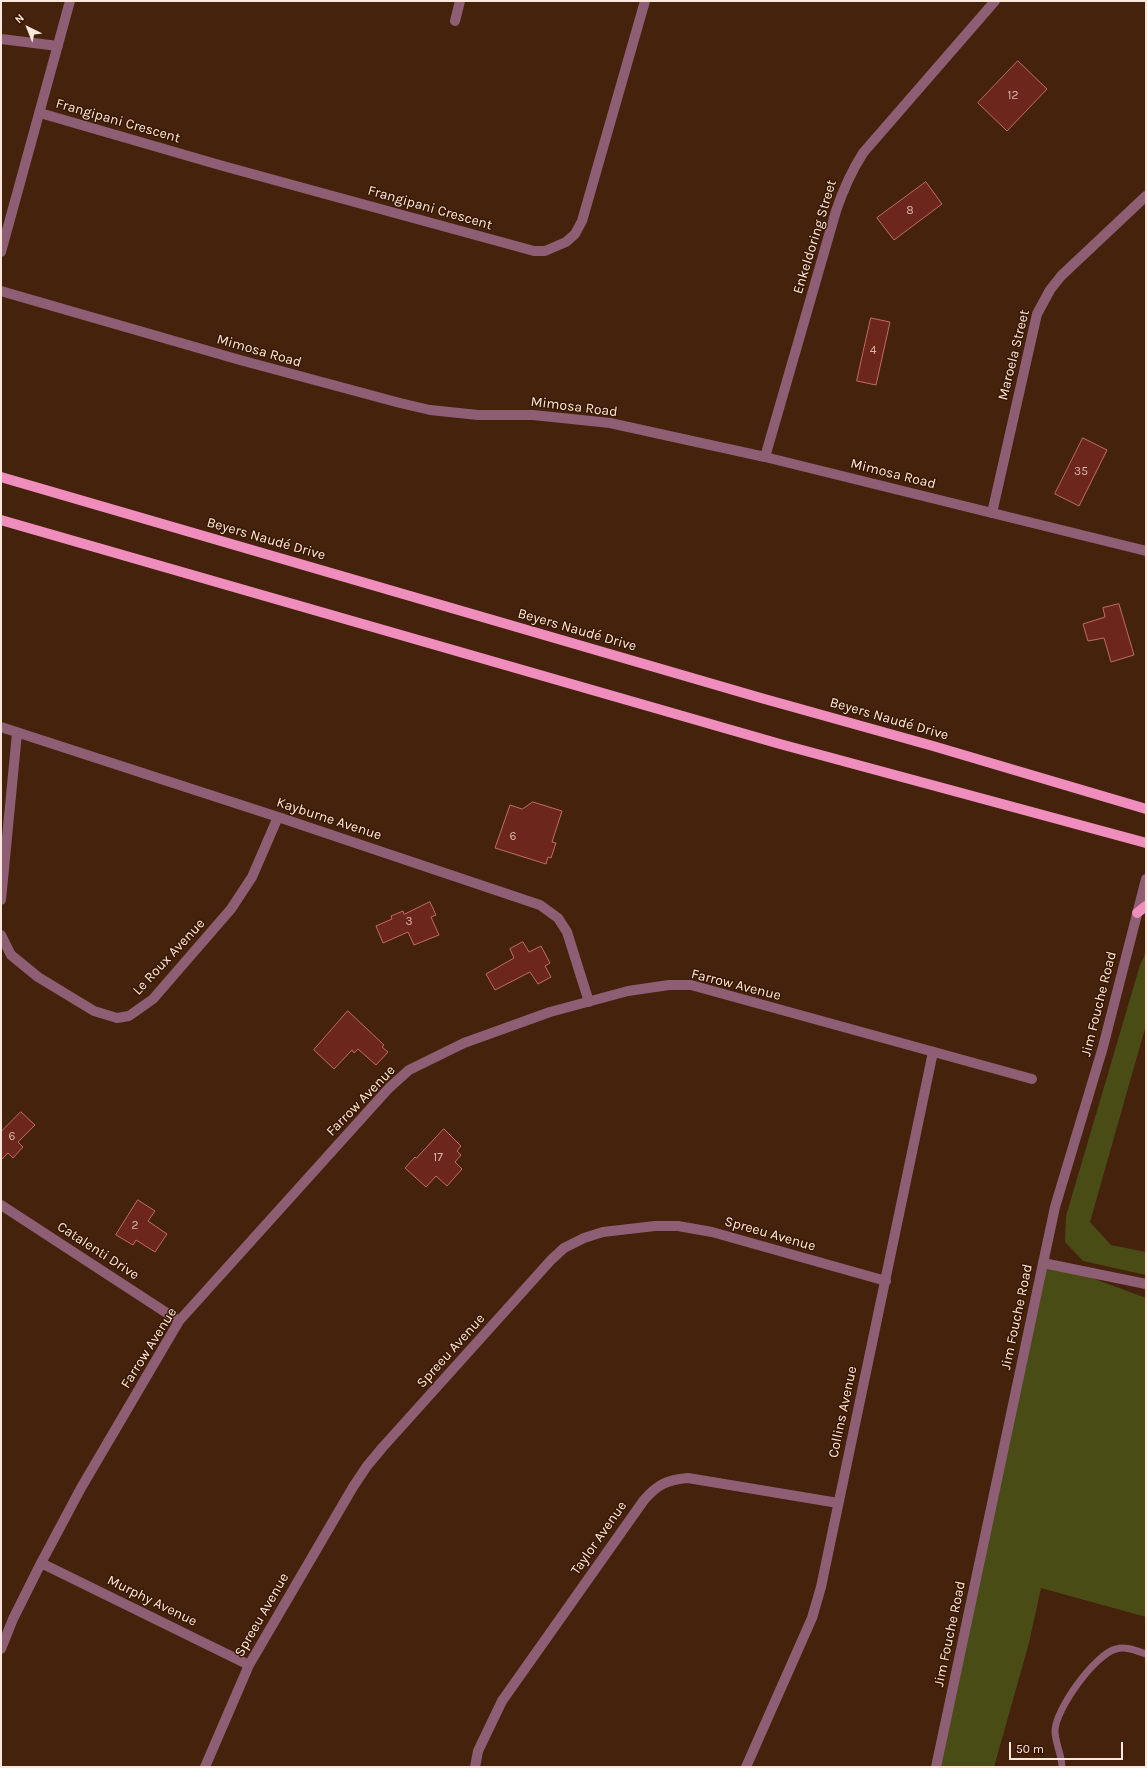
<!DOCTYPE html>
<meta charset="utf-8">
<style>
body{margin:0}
#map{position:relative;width:1147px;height:1768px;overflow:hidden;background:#44220c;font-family:Karla,sans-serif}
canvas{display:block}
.frame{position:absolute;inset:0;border:2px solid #ffe8db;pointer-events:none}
.north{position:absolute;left:8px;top:8px;width:40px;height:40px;-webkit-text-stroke:3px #391802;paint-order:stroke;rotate:317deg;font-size:11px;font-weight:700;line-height:16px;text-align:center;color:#ffe8db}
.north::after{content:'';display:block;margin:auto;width:14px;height:18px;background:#ffe8db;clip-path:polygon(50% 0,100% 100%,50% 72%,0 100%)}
.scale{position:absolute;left:1009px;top:1742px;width:114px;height:18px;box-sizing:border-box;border:2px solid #ffe8db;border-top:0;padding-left:5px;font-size:12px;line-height:14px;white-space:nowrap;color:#ffe8db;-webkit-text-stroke:3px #391802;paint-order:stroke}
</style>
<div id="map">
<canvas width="1147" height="1768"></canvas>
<div class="frame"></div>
<div class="north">N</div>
<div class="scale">50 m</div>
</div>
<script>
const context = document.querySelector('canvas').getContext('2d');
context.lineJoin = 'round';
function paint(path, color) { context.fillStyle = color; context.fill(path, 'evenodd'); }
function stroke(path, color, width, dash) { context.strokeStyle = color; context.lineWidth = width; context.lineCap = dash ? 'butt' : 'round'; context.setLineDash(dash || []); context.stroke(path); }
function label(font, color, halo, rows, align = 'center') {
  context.font = font + ' Karla,sans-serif'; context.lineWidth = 3; context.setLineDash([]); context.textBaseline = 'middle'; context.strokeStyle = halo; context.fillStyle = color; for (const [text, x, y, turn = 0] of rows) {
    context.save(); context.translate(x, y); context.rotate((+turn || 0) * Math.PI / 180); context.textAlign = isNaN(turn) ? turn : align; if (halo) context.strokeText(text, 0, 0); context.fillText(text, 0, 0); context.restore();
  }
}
paint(new Path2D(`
 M1146,952v73l-56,197 21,23 35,7v23l-63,-14 -18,-19 1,-26 74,-251z
 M1046,1261l100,37v319l-105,-29 -12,55 -35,124h-60z`), '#4a4c15');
const building = new Path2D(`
 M1018,61l29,28 -40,42 -29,-28z
 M926,182l16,22 -48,36 -17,-22z
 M871,318l19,4 -14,63 -19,-4z
 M1083,438l24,12 -28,56 -24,-12z
 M1119,604l15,51 -23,7 -7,-24 -16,3 -5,-17 22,-7 -2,-9z
 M533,802l29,9 -10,31 4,1 -5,15 -3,-1 -2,7 -51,-16 15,-43 12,4z
 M430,902l6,13 -5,2 8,18 -25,10 -6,-13 -25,11 -7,-17 16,-7 -1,-3 12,-5 1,3z
 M523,942l6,10 12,-6 9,17 -5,3 6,11 -13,7 -8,-12 -35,18 -9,-16 28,-16 -4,-9z
 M348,1011l36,34 -2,2 6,5 -12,13 -18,-16 -4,4 -2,-3 -18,19 -20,-19z
 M21,1112l14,13 -17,17 5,5 -10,11 -5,-5 -7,7v-28z
 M444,1129l17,17 -4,5 4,4 -6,7 7,7 -15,17 -11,-10 -10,11 -21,-19 10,-11 1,1z
 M138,1200l17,11 -7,10 19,13 -12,18 -19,-12 -3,5 -17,-10z`);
paint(building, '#6d261c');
stroke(building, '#be6e61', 1);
stroke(new Path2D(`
 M1062,1767c0,-12 -7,-24 -7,-36 0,-21 40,-77 61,-82 10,-3 21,2 30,5`), '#8e5e74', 7);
stroke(new Path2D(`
 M455,21l5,-20
 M1,39l57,7
 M40,113l183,53 311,85h11l21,-9 9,-8 7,-13 63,-220
 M1,252l69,-251
 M1,291l239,69 160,43 30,7 48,5h55l77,8 155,34 381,94
 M765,457l71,-246c7,-21 15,-39 27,-58l132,-152
 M992,513l45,-199 13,-24 11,-14 85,-80
 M1,727l277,90 262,88 18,13 9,14 22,70
 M1,900l16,-167
 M1,935l10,20 27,22 56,34 23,7 12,-2 24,-17 78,-90 21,-32 26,-60
 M1,1205l178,116
 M1043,1263l103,21
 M41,1563l208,102
 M1,1649l12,-30 28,-56 40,-75 98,-167 210,-233 20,-18 55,-27 86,-31 78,-21 41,-6h22l341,94
 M205,1767l44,-102 104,-178 14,-21 15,-18 169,-188 13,-12 20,-10 19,-6 52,-6h23l34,6 174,49
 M475,1767l3,-16 24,-50 142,-201c14,-16 23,-20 44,-22l150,25
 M746,1767l66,-149 9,-31 112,-535`), '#8e5e74', 10);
stroke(new Path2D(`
 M936,1767l119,-560 48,-160 43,-168`), '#8e5e74', 10);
stroke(new Path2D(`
 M1,477l760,221 172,48 213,63
 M1,520l779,224 366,99
 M1137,913l9,-7`), '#ef8dbc', 10);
label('12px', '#dab8ab', null, [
 ["12",1013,96],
 ["8",910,211],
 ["4",873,351],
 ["35",1081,472],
 ["6",513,837],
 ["3",409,922],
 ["6",12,1137],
 ["17",438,1158],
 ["2",135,1226]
]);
label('14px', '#ffe8db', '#391802', [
 ["Frangipani Crescent",118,121,16],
 ["Frangipani Crescent",430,208,16],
 ["Enkeldoring Street",815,237,-73],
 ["Mimosa Road",259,351,16],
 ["Maroela Street",1014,355,-76],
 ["Mimosa Road",574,407,7],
 ["Mimosa Road",893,474,14],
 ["Beyers Naudé Drive",266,539,16],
 ["Beyers Naudé Drive",577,630,16],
 ["Beyers Naudé Drive",889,719,16],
 ["Kayburne Avenue",329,819,18],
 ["Le Roux Avenue",169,957,-47],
 ["Farrow Avenue",736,985,14],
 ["Jim Fouche Road",1099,1004,-76],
 ["Farrow Avenue",361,1101,-46],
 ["Spreeu Avenue",770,1234,16],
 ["Catalenti Drive",98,1251,33],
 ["Jim Fouche Road",1017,1317,-78],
 ["Farrow Avenue",149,1348,-58],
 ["Spreeu Avenue",451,1351,-48],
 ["Collins Avenue",843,1412,-78],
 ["Taylor Avenue",599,1538,-55],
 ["Murphy Avenue",152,1601,26],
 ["Spreeu Avenue",262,1615,-60],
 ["Jim Fouche Road",950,1634,-78]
]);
</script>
